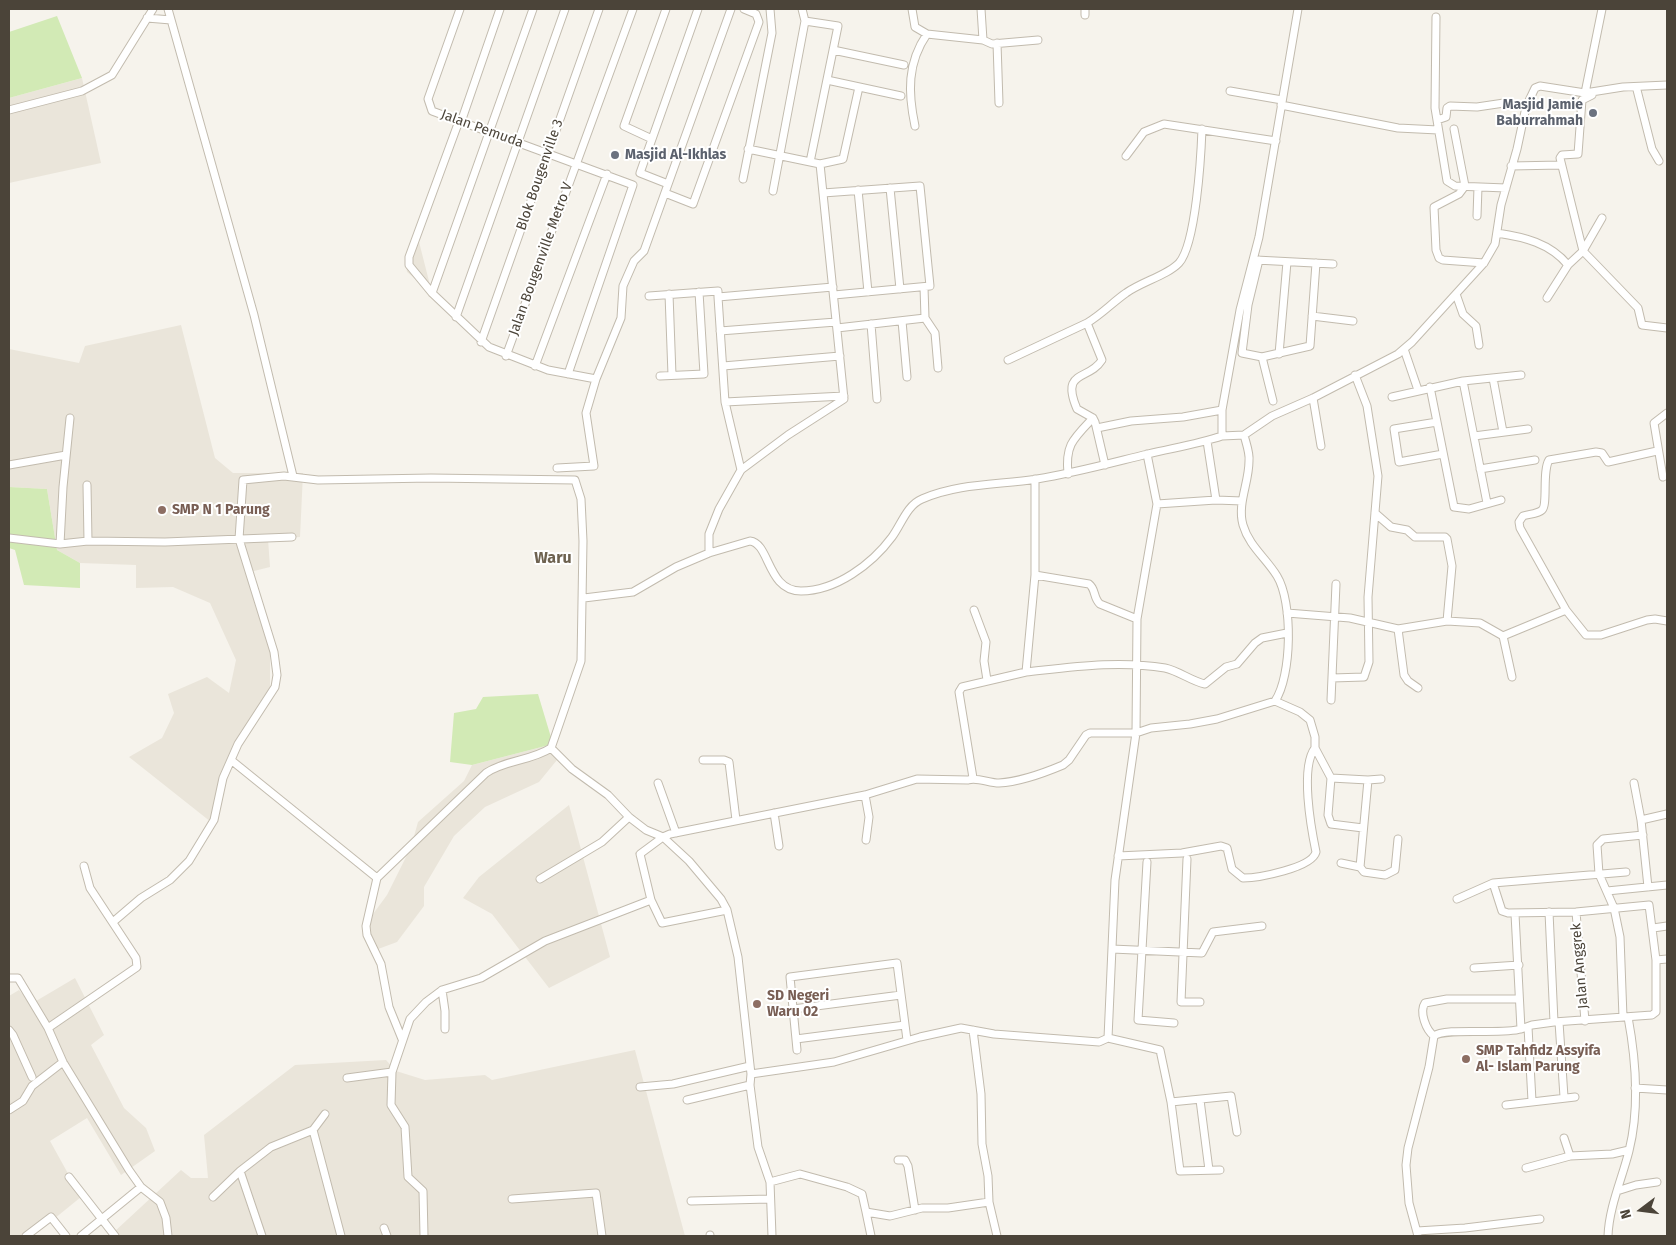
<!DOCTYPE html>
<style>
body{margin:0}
#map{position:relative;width:1676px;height:1245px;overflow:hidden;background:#f6f3ec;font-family:"Fira Sans",sans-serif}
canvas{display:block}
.frame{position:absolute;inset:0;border:10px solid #4b4439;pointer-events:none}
.north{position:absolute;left:1616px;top:1185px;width:50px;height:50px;-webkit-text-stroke:4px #fff;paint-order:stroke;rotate:255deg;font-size:14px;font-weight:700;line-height:20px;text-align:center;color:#4b4439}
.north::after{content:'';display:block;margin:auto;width:18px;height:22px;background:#4b4439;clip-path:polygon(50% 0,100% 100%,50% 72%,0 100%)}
</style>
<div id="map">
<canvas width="1676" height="1245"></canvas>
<div class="frame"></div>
<div class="north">N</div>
</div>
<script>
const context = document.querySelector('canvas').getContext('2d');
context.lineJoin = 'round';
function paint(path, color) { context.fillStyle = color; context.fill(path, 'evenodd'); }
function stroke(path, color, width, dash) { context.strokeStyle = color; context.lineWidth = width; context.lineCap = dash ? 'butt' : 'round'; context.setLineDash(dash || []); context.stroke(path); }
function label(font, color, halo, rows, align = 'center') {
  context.font = font + ' "Fira Sans",sans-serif'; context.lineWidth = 4; context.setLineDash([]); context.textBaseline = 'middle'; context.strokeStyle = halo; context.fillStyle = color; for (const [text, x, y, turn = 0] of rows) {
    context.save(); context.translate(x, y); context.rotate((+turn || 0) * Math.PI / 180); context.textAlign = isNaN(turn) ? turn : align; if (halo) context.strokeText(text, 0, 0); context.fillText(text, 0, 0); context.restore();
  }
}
paint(new Path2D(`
 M82,78l19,85 -92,20v-85z
 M416,230l16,63 -25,-21 -2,-15z
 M181,325l34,133 18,15h70l-3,64 -32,2 2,28 -20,5 20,80v35l-48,88 -11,47 -82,-65 33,-19 12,-25 -6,-19 39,-17 22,16 7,-33 -26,-57 -37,-16 -37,1v-23l-56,-2 -23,-13 -10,-61 -38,-2v-138l70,14 6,-17z
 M553,744l4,16 -18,22 -54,25 -31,29 -30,51v19l-27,36 -27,10 -8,-23 25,-34 24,-48 7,-25 46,-41 8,-16z
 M569,805l41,152 -61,31 -57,-74 -29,-16 16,-21z
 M75,978l29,57 -13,10 33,63 22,20 9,23 -34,24 -34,-57 -37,23 31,56 -48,39h-24v-240l10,-6 12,14z
 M635,1050l50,186h-573l2,-4 67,-62 10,8h17l-4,-43 91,-70 91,-5 10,11 29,9 60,-5 7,5z`), '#eae5da');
paint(new Path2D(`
 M57,16l25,62 -73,20v-66z
 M9,487l38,2 10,61 23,13v25l-56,-3 -9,-35 -6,-2z
 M538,694l15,50 -81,21 -22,-3 4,-49 22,-4 7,-12z`), '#d2eab5');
const street = new Path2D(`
 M168,9l86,306 39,161
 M460,9l-32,90 4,12 201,74 -65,189
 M912,9l3,18 12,7 56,6 9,4 46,-4
 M981,9l2,31
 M1085,15v-6
 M1436,17l-1,91 12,73 8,5 51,2
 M147,18l24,2
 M805,21l33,5 -28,136
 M997,43l2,60
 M833,50l71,15
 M827,80l74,16
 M1637,90l15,59 7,12
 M1230,91l52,9
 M1585,93l17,-84
 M1592,95l-10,5 -4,54 -16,1 -2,3 23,93 55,57 4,17 25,3
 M1281,105l117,23 40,2
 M9,110l73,-19 30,-16 41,-66
 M1437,120l9,-3 1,-9 3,-2 27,1 27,-4 22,4
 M459,121l-50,136v8l23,28 57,54 59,23 48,9
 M461,122l39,-113
 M915,126c-7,-33 -8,-63 12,-92
 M1454,129l11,57 -6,8 -25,13 2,43 3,8 4,2 41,3
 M652,139l-28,-13 42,-117
 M1126,156l18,-24 20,-8 112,17
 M820,164l23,-5 16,-72
 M1511,166l50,-1
 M743,179l29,-146 -2,-24
 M668,184l-28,-11 58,-164
 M890,188l10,101
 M858,190l10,102
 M773,191l32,-170 -3,-12
 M665,193l28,11 66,-182 -3,-8 -12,-5
 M823,193l97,-7 10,100 -96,9
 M1477,216l1,-29
 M1497,233c27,4 53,10 71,32l15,-14 19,-33
 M1256,260l77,4
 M1259,260l-11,45 -6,48 20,4 48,-11 6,-83
 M924,287l1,31 10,15 3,35
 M432,293l101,-284
 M669,294l3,81
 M1456,294l7,20 13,12 3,19
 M649,296l69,-5v6
 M1547,298l21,-33
 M1312,316l41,5
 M456,317l109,-308
 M902,321l5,56
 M1087,323c15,-9 26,-21 39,-30 15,-11 42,-18 53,-30 17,-19 22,-107 23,-134
 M871,324l6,75
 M837,328l88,-10
 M720,331l116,-9
 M481,342l118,-333
 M1404,349l14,41
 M1279,354l8,-92
 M506,356l127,-347
 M1262,357l11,44
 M1008,360l79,-37 15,37c-13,21 -42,9 -25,49l16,9 2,4 10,43
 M535,366l72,-192
 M723,366l117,-10
 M660,376l44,-2 -5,-82
 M1493,378l10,54
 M1463,381l24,122
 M1430,387l24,120 15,2 32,-9
 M1392,397l71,-16 58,-6
 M1313,398l8,48
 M725,402l119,-6
 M1437,422l-43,7 5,33 44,-8
 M1097,428l34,-7 52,-4 39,-7
 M1222,436v-26l18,-100 19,-73 39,-228
 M1474,436l54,-7
 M1207,441l9,59
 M1657,451l-49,11 -6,-9 -6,-1 -47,8c-7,11 -1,45 -7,50 -4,4 -13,4 -19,6l-4,6 1,6 46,82 20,25h15l46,-15 8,-1 12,2
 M9,465l57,-10
 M557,468l37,-2 -8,-53 10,-34 25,-61 2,-32 11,-25 10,-10 87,-242
 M1480,469l55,-9
 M741,470l-16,-68 -7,-105 115,-10
 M1068,474c-3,-29 5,-35 25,-56
 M1663,477l-9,-54 13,-10
 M87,485l1,56
 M1157,504l59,-4 26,1
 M1375,513l16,14 16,3 8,7h30l2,2 5,27 -5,55
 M9,538l51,6 28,-3 77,1 127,-5
 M60,544l3,-57 7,-69
 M709,553v-19l10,-25 22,-39 47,-35 56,-36 -24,-235 -72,-15
 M1035,575l54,9c7,5 4,14 11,20l37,15
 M584,598l49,-6 43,-25 33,-14 41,-12c20,2 17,50 51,50 35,0 71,-27 91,-54 9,-12 15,-32 30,-38 37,-16 77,-14 115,-20 38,-6 74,-16 111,-25 25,-6 50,-10 74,-18l22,-1 28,-19 41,-18 85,-44 14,-12 72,-79 11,-19 6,-39 16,-56 9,-42 9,-19 5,-2 45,7 38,-6 44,-2
 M974,610l12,32 -2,19 3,19
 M1287,613l63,5 48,11 49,-8 33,2 23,13 9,41
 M1398,629l6,46 4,6 10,7
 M1503,636l63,-26
 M1026,672c46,-5 93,-12 139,-4 14,3 26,13 40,16l21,-17 11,-3 18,-21 7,-5 25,-5
 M1332,678l32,-1 5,-15 -1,-65 10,-121 -11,-70 -12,-31
 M1331,700l5,-116
 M1275,701l25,11 10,8 5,17v11l16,30
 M551,748l21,21 36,26 21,22 17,13 17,7 26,24 32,38 6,11 11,47 13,117 -1,11 8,62 12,35 2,54
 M231,760l146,118 -11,48 1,9 14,29 8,43 13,32
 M703,760h21l5,2 7,58
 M973,778l-14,-86 3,-5 64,-15 9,-97v-96
 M1381,779l-13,1 -8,87 4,5 21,3 10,-5 3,-31
 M658,783l18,50
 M1634,783l7,37 7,67
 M865,795l4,22 -3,23
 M774,813l5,33
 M1641,820l26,-6
 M1363,828l-32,-4 -3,-9 3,-37 37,2
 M1118,856l64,-3 39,-7 6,2 5,21 11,9c15,0 69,-10 73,-26 -5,-24 -16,-85 -1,-104
 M1187,859l-6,143h19
 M1147,862l-9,158 36,3
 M1341,863l19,4
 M540,879l62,-37 27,-25
 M1493,883l9,28 6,2 68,-1 73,-7 7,55v52l-4,3 -98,7 -22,3 -11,4 -6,-115
 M1607,891l60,-6
 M1457,899l36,-16 133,-11
 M727,910l-65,13 -11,-23 -11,-46 23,-17 7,-3 195,-39 52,-16 51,1c9,-3 21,3 31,3 20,-1 45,-10 64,-18l6,-5 17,-25 4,-2h46l15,-5 39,-4 27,-5 58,-18c17,-25 18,-99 2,-125 -11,-18 -28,-30 -34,-51 -6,-21 6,-42 6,-64 1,-8 -3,-18 -5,-26
 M1549,912l5,110
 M1576,912l9,109
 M113,922l28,-24 29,-18 19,-19 25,-41 9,-42 15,-34 37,-57 2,-12 -3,-23 -35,-113 4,-59 41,-4 34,4 113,-2 144,2 6,19 2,42 -2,120 -30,87c-20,13 -46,12 -65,25l-109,105
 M1653,928l14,-2
 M1112,949l90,4 11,-21 49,-6
 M1656,960l11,-1
 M1474,968l45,-3
 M9,978h9l30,50 15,34 66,108 12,17 19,15 6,16 2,18
 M442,990l3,21v18
 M793,1009l108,-14
 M1623,1017l-3,-80 -6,-29 -15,-34 -2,-29 6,-6 40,-4
 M1559,1022l5,75
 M1528,1027l4,74
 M48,1028l89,-61 -1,-9 -46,-70 -6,-22
 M9,1030l4,5 19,42
 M973,1030l8,64 1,50 6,32 1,26 8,34
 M1434,1036c-8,-6 -15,-24 -9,-33l22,-4h72
 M1434,1036c11,-9 67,-1 87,-7
 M1108,1038l7,-158 21,-147 1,-114 20,-115 -10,-50
 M796,1039l109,-14
 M797,1050l-7,-73 107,-14 10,77
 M751,1074l83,-12 86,-25 41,-9 33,6 105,8 9,-4 52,12 11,52 9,69 40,-1
 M347,1078l45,-6
 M640,1087l33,-3 77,-18
 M1635,1088l32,2
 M687,1100l63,-15
 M1200,1100l9,70
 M1171,1102l60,-6 6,36
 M1506,1105l69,-8
 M9,1110l14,-9 9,-15 31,-24
 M313,1130l28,106
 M1564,1138l6,18
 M898,1160h7l3,6 7,44
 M1526,1168l44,-12 42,-2 17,-4
 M240,1171l31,-24 42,-17 12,-16
 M69,1177l46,59
 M770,1182l30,-8 47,13 15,7 4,18 24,4 32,-8h26l41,-6
 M1617,1191l19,-6 21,-3
 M213,1197l27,-26 22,65
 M512,1199l84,-6 6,43
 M691,1201l78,-2
 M866,1212l5,24
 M384,1228l3,8
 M1417,1231l48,-3 75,-9
 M710,1235v1
 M26,1236l25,-19 15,19
 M81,1236l60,-49
 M424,1236l-1,-45 -15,-14 -3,-50 -14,-22 1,-33 18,-53 16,-17 16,-12 39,-12 64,-37 106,-41
 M1418,1236l-9,-33 -3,-38 2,-17 21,-81 5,-31
 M1608,1236c1,-29 14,-57 21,-85 11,-44 7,-91 -1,-134`);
stroke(street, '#c2bbae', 9);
stroke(street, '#fff', 7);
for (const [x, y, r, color] of [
 [1593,113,5,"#6b7280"],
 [615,155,5,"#6b7280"],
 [162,510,5,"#8d6e63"],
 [757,1004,5,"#8d6e63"],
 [1466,1059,5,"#8d6e63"]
]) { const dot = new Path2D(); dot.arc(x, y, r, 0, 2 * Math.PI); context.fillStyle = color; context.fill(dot); stroke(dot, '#fff', 2); }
label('bold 14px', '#5b616d', '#fff', [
 ["Masjid Jamie",1583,105],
 ["Baburrahmah",1583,121],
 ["Masjid Al-Ikhlas",625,155,"left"]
], 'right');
label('14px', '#4b4439', '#fff', [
 ["Jalan Pemuda",482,129,20],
 ["Blok Bougenville 3",540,175,-71],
 ["Jalan Bougenville Metro V",541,259,-70],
 ["Jalan Anggrek",1580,966,-95]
]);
label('bold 14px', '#785e54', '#fff', [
 ["SMP N 1 Parung",172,510],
 ["SD Negeri",767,996],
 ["Waru 02",767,1012],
 ["SMP Tahfidz Assyifa",1476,1051],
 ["Al- Islam Parung",1476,1067]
], 'left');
label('bold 16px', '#6e6250', '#fff', [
 ["Waru",553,559]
]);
</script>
